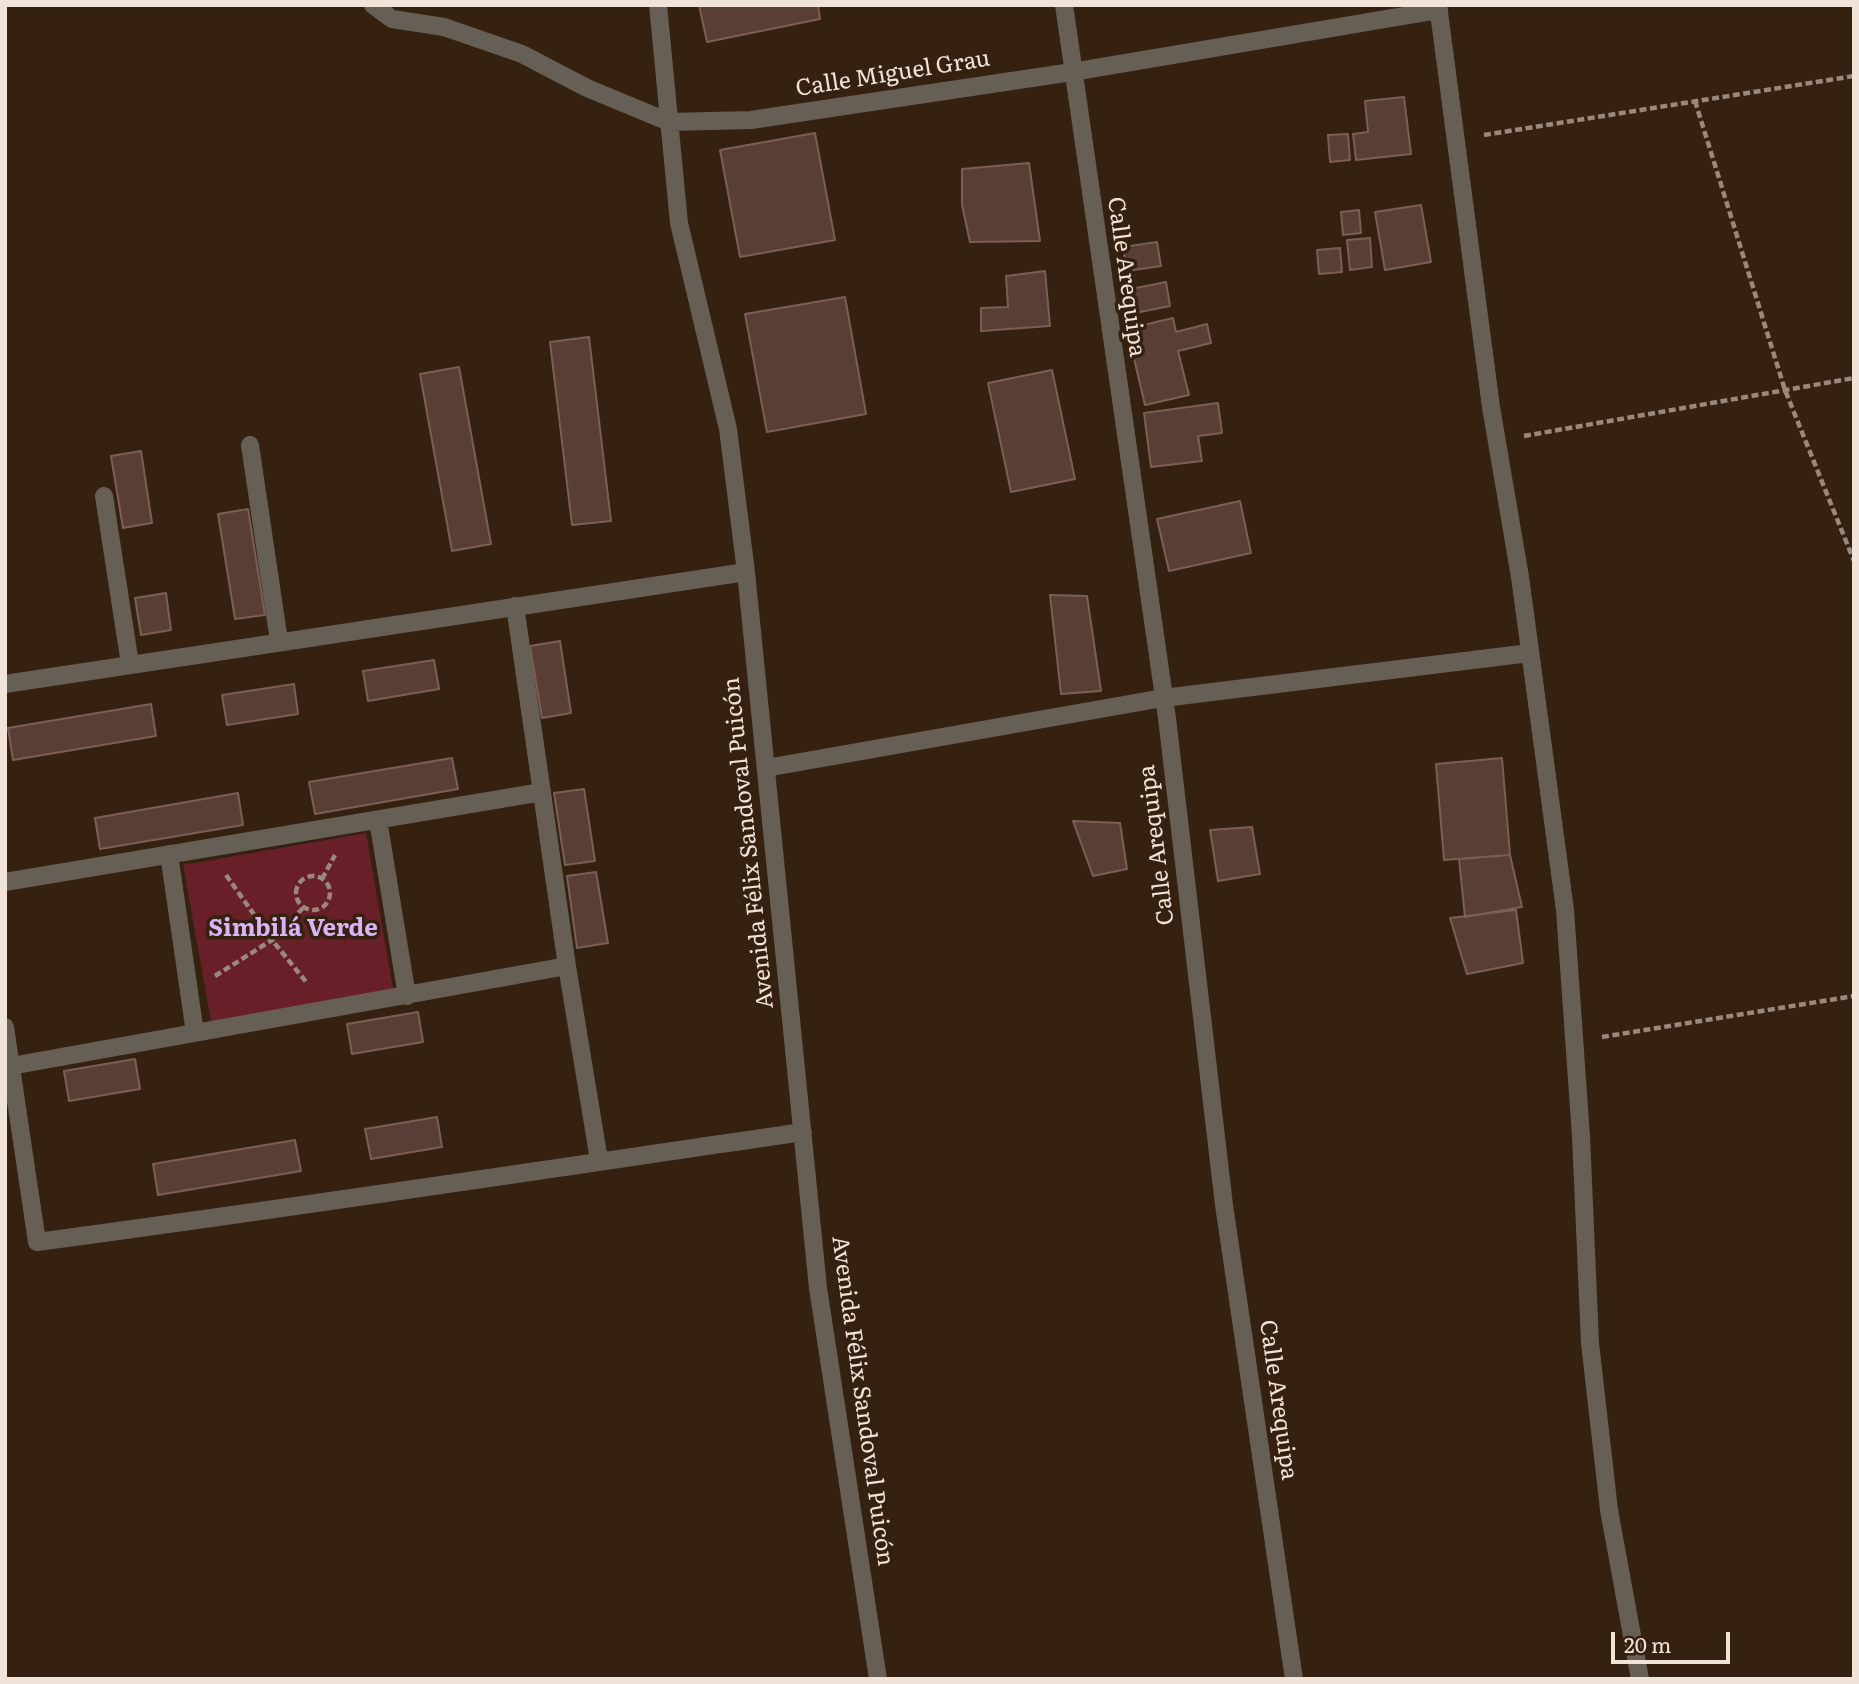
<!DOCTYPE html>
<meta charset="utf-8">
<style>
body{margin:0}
#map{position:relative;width:1859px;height:1684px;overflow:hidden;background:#352110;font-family:Literata,serif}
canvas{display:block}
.frame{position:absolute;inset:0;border:7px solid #f0e3d8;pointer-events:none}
.scale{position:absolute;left:1611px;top:1632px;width:119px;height:32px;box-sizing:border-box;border:4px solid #f0e3d8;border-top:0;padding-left:9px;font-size:21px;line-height:24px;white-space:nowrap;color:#f0e3d8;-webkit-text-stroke:5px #352110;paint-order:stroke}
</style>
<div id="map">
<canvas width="1859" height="1684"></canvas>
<div class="frame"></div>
<div class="scale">20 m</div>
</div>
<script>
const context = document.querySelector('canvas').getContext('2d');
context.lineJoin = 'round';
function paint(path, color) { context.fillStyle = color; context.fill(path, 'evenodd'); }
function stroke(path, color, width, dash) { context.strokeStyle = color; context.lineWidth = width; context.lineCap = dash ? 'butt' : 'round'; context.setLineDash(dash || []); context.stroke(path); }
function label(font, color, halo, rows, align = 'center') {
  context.font = font + ' Literata,serif'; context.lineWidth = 7; context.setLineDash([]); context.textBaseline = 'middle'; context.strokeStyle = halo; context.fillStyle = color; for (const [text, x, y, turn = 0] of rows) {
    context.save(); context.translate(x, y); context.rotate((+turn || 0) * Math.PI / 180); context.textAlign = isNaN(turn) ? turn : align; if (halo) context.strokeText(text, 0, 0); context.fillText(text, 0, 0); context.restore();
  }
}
paint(new Path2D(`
 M366,833l29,167 -182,32 -30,-167z`), '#681f28');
const building = new Path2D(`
 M699,5h119l2,14 -113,23z
 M1404,97l7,57 -55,6 -3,-26 15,-2 -3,-31z
 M815,133l20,107 -95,17 -20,-107z
 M1348,134l2,26 -20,2 -2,-27z
 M1029,163l11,78 -70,1 -8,-37v-36z
 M1421,205l10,57 -46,8 -10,-58z
 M1359,210l2,23 -18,2 -2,-23z
 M1370,238l2,29 -22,3 -3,-30z
 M1157,242l4,24 -34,5 -4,-24z
 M1340,248l2,24 -23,2 -2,-24z
 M1045,271l5,55 -69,5v-23l27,-1 -2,-31z
 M1166,282l4,24 -40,8 -4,-24z
 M845,297l21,117 -99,18 -22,-118z
 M1173,318l3,14 31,-8 4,19 -33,8 11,44 -44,10 -18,-76z
 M589,337l22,184 -39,4 -22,-183z
 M459,367l32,177 -39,7 -32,-177z
 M1052,370l23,109 -64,13 -23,-109z
 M1218,403l4,30 -24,3 4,25 -51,6 -7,-54z
 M141,451l11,72 -29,5 -12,-72z
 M1240,501l11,52 -82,18 -12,-52z
 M248,509l17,106 -30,4 -17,-105z
 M166,593l5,37 -30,5 -6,-37z
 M1050,595l37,1 14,95 -40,3z
 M560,641l11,72 -29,5 -12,-72z
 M434,660l5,29 -71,12 -5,-30z
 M294,684l4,30 -71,11 -5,-30z
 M151,704l5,32 -143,24 -5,-32z
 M452,758l6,31 -143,25 -6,-32z
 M1502,758l8,97 -66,5 -8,-96z
 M584,789l11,72 -30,4 -11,-72z
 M238,793l5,32 -143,24 -5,-31z
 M1073,821l47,2 7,46 -34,7z
 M1252,827l8,47 -42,7 -8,-51z
 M1510,855l12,52 -57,10 -6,-58z
 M596,872l12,71 -31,5 -10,-72z
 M1516,910l7,53 -56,11 -17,-56z
 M418,1012l5,30 -71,12 -5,-30z
 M135,1059l5,30 -71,12 -5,-30z
 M437,1117l5,30 -71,12 -6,-30z
 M295,1140l6,31 -143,24 -5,-31z`);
paint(building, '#583e35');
stroke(building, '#7b5e54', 2);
stroke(new Path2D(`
 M1695,101l90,289 69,171
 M1484,135l370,-59
 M1524,436l330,-58
 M226,875l46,65 35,43
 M296 893a17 17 0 1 1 34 0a17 17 0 1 1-34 0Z
 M322,879l13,-24
 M215,976l57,-36 31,-32
 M1602,1037l252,-41`), '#99897b', 4.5, [7, 3.5]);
stroke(new Path2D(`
 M373,5l19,14 52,8 78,27 65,34 82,34 82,-2 321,-48 367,-62
 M658,5l21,218 49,206 18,143 72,716 60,391
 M1064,5l103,713 57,487 70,474
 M1438,5l53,402 29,170 45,333 16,226 9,207 19,167 31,169
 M250,445l29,196
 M104,496l26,168
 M515,606l52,360 32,194
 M5,684l741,-112
 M766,768l397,-70 367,-45
 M378,820l29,176
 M169,854l26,179
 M5,882l537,-90
 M5,1027l32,215c255,-34 511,-73 766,-110
 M11,1066l556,-100`), '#655f55', 18);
label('23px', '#f0e3d8', '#352110', [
 ["Calle Miguel Grau",893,74,-9],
 ["Calle Arequipa",1126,277,82],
 ["Avenida Félix Sandoval Puicón",749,843,-96],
 ["Calle Arequipa",1157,845,-97],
 ["Calle Arequipa",1278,1400,82],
 ["Avenida Félix Sandoval Puicón",862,1401,82]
]);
label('bold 24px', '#d9b3f6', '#352110', [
 ["Simbilá Verde",293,929]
]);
</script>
